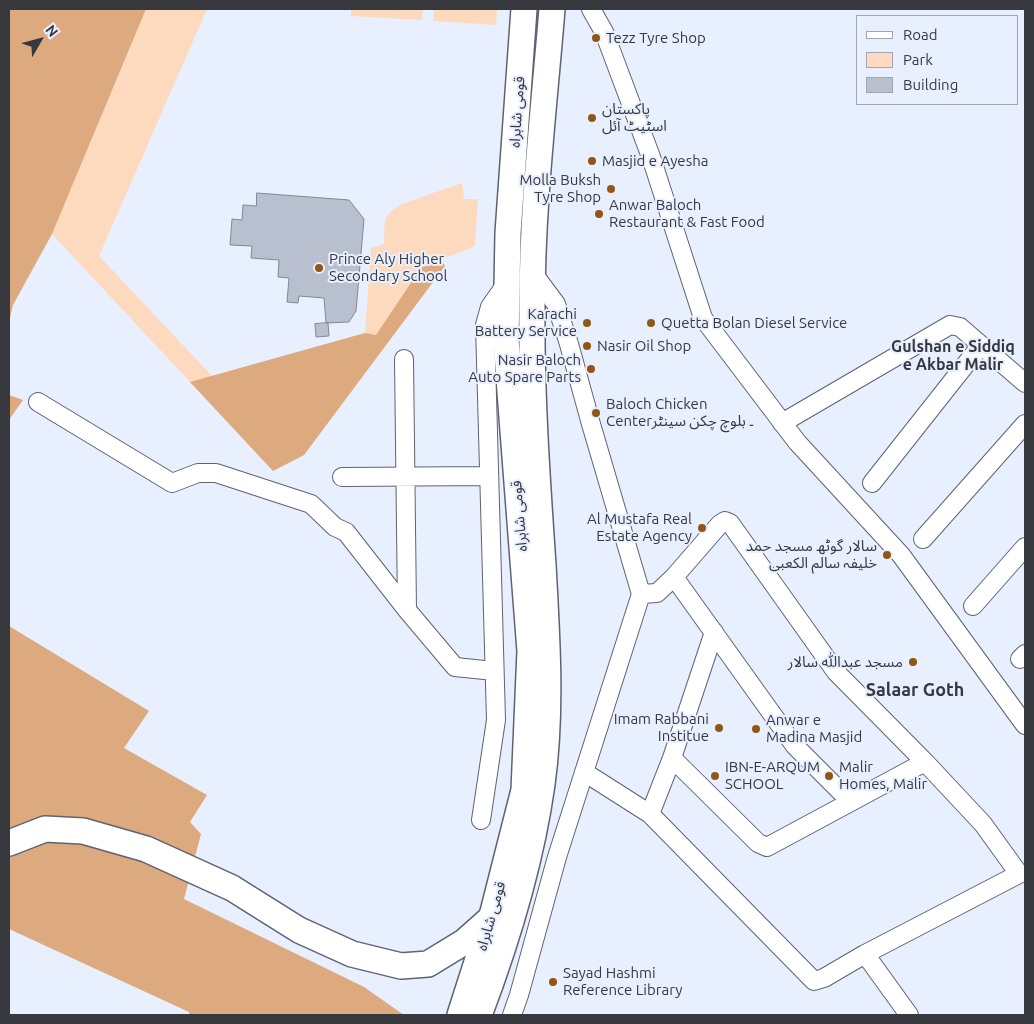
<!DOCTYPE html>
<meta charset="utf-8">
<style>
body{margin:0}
#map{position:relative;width:1034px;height:1024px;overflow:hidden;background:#e8efff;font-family:Ubuntu,sans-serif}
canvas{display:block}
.frame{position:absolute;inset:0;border:10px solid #37393f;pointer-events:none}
.legend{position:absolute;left:856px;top:15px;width:162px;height:90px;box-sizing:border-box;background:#e8efff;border:1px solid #a1a6b2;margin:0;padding:6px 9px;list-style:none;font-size:15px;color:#37393f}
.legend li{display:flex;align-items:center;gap:10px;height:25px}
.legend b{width:25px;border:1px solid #a1a6b2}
.north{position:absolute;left:15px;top:15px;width:50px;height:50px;-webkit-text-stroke:4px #e8efff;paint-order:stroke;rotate:52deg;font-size:14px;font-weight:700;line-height:20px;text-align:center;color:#37393f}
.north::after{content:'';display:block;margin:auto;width:18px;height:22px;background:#37393f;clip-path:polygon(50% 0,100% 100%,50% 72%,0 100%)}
</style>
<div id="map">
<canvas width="1034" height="1024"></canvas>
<div class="frame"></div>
<ul class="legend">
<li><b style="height:6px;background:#fff"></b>Road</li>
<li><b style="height:14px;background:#fddabd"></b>Park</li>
<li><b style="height:14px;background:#b8bfce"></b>Building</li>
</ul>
<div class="north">N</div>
</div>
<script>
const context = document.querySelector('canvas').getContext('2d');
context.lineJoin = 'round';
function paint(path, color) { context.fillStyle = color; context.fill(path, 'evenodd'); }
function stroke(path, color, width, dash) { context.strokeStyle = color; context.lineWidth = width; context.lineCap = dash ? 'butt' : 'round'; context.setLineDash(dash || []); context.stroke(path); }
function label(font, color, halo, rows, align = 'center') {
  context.font = font + ' Ubuntu,"Noto Sans Arabic",sans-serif'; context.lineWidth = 4; context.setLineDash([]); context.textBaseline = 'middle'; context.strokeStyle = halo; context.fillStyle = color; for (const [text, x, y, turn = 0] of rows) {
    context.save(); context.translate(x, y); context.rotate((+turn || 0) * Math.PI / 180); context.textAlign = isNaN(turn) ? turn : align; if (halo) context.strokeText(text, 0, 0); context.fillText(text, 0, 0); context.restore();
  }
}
paint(new Path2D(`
 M146,9h61l-108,247 113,120 153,-43 6,-85 13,-4c1,-22 -3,-28 18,-40l60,-21 2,16h14l-3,47 -34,14 4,6 -141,189 -31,16 -221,-237z
 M351,9h72l-1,11 -71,-4z
 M434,9h63l-1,16 -63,-4z`), '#fddabd');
paint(new Path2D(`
 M9,9h137l-94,225 -39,71 -4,17z
 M441,260l4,6 -141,189 -31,16 -83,-89 175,-49 11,2 45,-67z
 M9,395l14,5 -14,20z
 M9,626l140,85 -25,37 83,47 -17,27 11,12 -17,65 180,88 40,28h-215v-3l-180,-83z`), '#ddaa7f');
const building = new Path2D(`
 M257,193l92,7 15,19 -8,92 -7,11 -23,1 -2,-25 -25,-2 -1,7 -11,-1 2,-24 -11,-1 1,-17 -28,-2 1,-12 -22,-1 2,-26 10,1 1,-15 13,1z
 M328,323l1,13 -13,1 -1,-13z`);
paint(building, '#b8bfce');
stroke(building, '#818795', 1);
const minor = new Path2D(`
 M591,9l13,23 47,125 52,161 94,124 104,113 124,170
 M404,359l3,251
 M38,402l134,81 26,-10h18l95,31 24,23 11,5 61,78 48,57 39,4
 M782,423l168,-98 10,2 65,56
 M342,477l147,-1
 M872,483l109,-138
 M923,539l102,-115
 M641,594l16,-1 17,-16 121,169 56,56
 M973,606l52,-59
 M1020,659l5,-5
 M672,758l86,85 9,4 158,-85 -89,-90 -106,-149 -5,-2 -5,3 -46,53
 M584,772l66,42 164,167 10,-3 41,-24 154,-80 -36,-50 -58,-62
 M650,814l22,-56 42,-126
 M481,820l15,-100 -11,-395 5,-18 16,-23
 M865,954l44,61
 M512,1015l7,-20 38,-138 84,-263 -50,-170 -22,-80 -13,-40 -23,-31`);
const highway = new Path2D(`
 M9,843l36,-14 38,2 63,18 86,39 67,42 53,24 49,12 27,-2 36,-22 27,-24
 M460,1015l33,-103 31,-122 6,-139 -24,-311 2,-107 16,-224
 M479,1015c28,-74 52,-152 63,-231 10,-72 5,-147 1,-219 -6,-87 -12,-174 -11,-261 0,-98 12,-197 20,-295`);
stroke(minor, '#5e6371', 20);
stroke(highway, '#5e6371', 28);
stroke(minor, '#fff', 18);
stroke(highway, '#fff', 25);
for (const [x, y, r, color] of [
 [596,38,5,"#915615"],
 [592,118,5,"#915615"],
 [592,161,5,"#915615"],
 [611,189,5,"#915615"],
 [599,214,5,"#915615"],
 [319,268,5,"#915615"],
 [587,323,5,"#915615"],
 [651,323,5,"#915615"],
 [587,346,5,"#915615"],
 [591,369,5,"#915615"],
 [596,413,5,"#915615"],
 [702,528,5,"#915615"],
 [887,555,5,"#915615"],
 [913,662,5,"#915615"],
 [719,728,5,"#915615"],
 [756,729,5,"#915615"],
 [715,776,5,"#915615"],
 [829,776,5,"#915615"],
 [553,982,5,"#915615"]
]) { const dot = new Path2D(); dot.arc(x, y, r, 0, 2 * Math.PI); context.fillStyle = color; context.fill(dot); stroke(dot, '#e8efff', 2); }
label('15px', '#37393f', '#e8efff', [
 ["Tezz Tyre Shop",606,38],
 ["پاکستان",602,109],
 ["اسٹیٹ آئل",602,126],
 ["Masjid e Ayesha",602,161],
 ["Molla Buksh",601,180,"right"],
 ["Tyre Shop",601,197,"right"],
 ["Anwar Baloch",609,205],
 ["Restaurant & Fast Food",609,222],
 ["Prince Aly Higher",329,259],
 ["Secondary School",329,276],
 ["Karachi",577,314,"right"],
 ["Battery Service",577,331,"right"],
 ["Quetta Bolan Diesel Service",661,323],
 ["Nasir Oil Shop",597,346],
 ["Nasir Baloch",581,360,"right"],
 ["Auto Spare Parts",581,377,"right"],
 ["Baloch Chicken",606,404],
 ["Center۔ بلوچ چکن سینٹر",606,421],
 ["Al Mustafa Real",692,519,"right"],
 ["Estate Agency",692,536,"right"],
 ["سالار گوٹھ مسجد حمد",877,546,"right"],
 ["خلیفہ سالم الکعبی",877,563,"right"],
 ["مسجد عبداللّٰہ سالار",903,662,"right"],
 ["Imam Rabbani",709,719,"right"],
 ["Institue",709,736,"right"],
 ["Anwar e",766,720],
 ["Madina Masjid",766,737],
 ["IBN-E-ARQUM",725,767],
 ["SCHOOL",725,784],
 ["Malir",839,767],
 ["Homes, Malir",839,784],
 ["Sayad Hashmi",563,973],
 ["Reference Library",563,990]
], 'left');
label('15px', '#37393f', '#e8efff', [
 ["قومی شاہراہ",517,112,-86],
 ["قومی شاہراہ",519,516,-95],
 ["قومی شاہراہ",491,916,-74]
]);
label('bold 16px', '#37393f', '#e8efff', [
 ["Gulshan e Siddiq",953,347],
 ["e Akbar Malir",953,365]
]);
label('bold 18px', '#37393f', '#e8efff', [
 ["Salaar Goth",915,690]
]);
</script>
